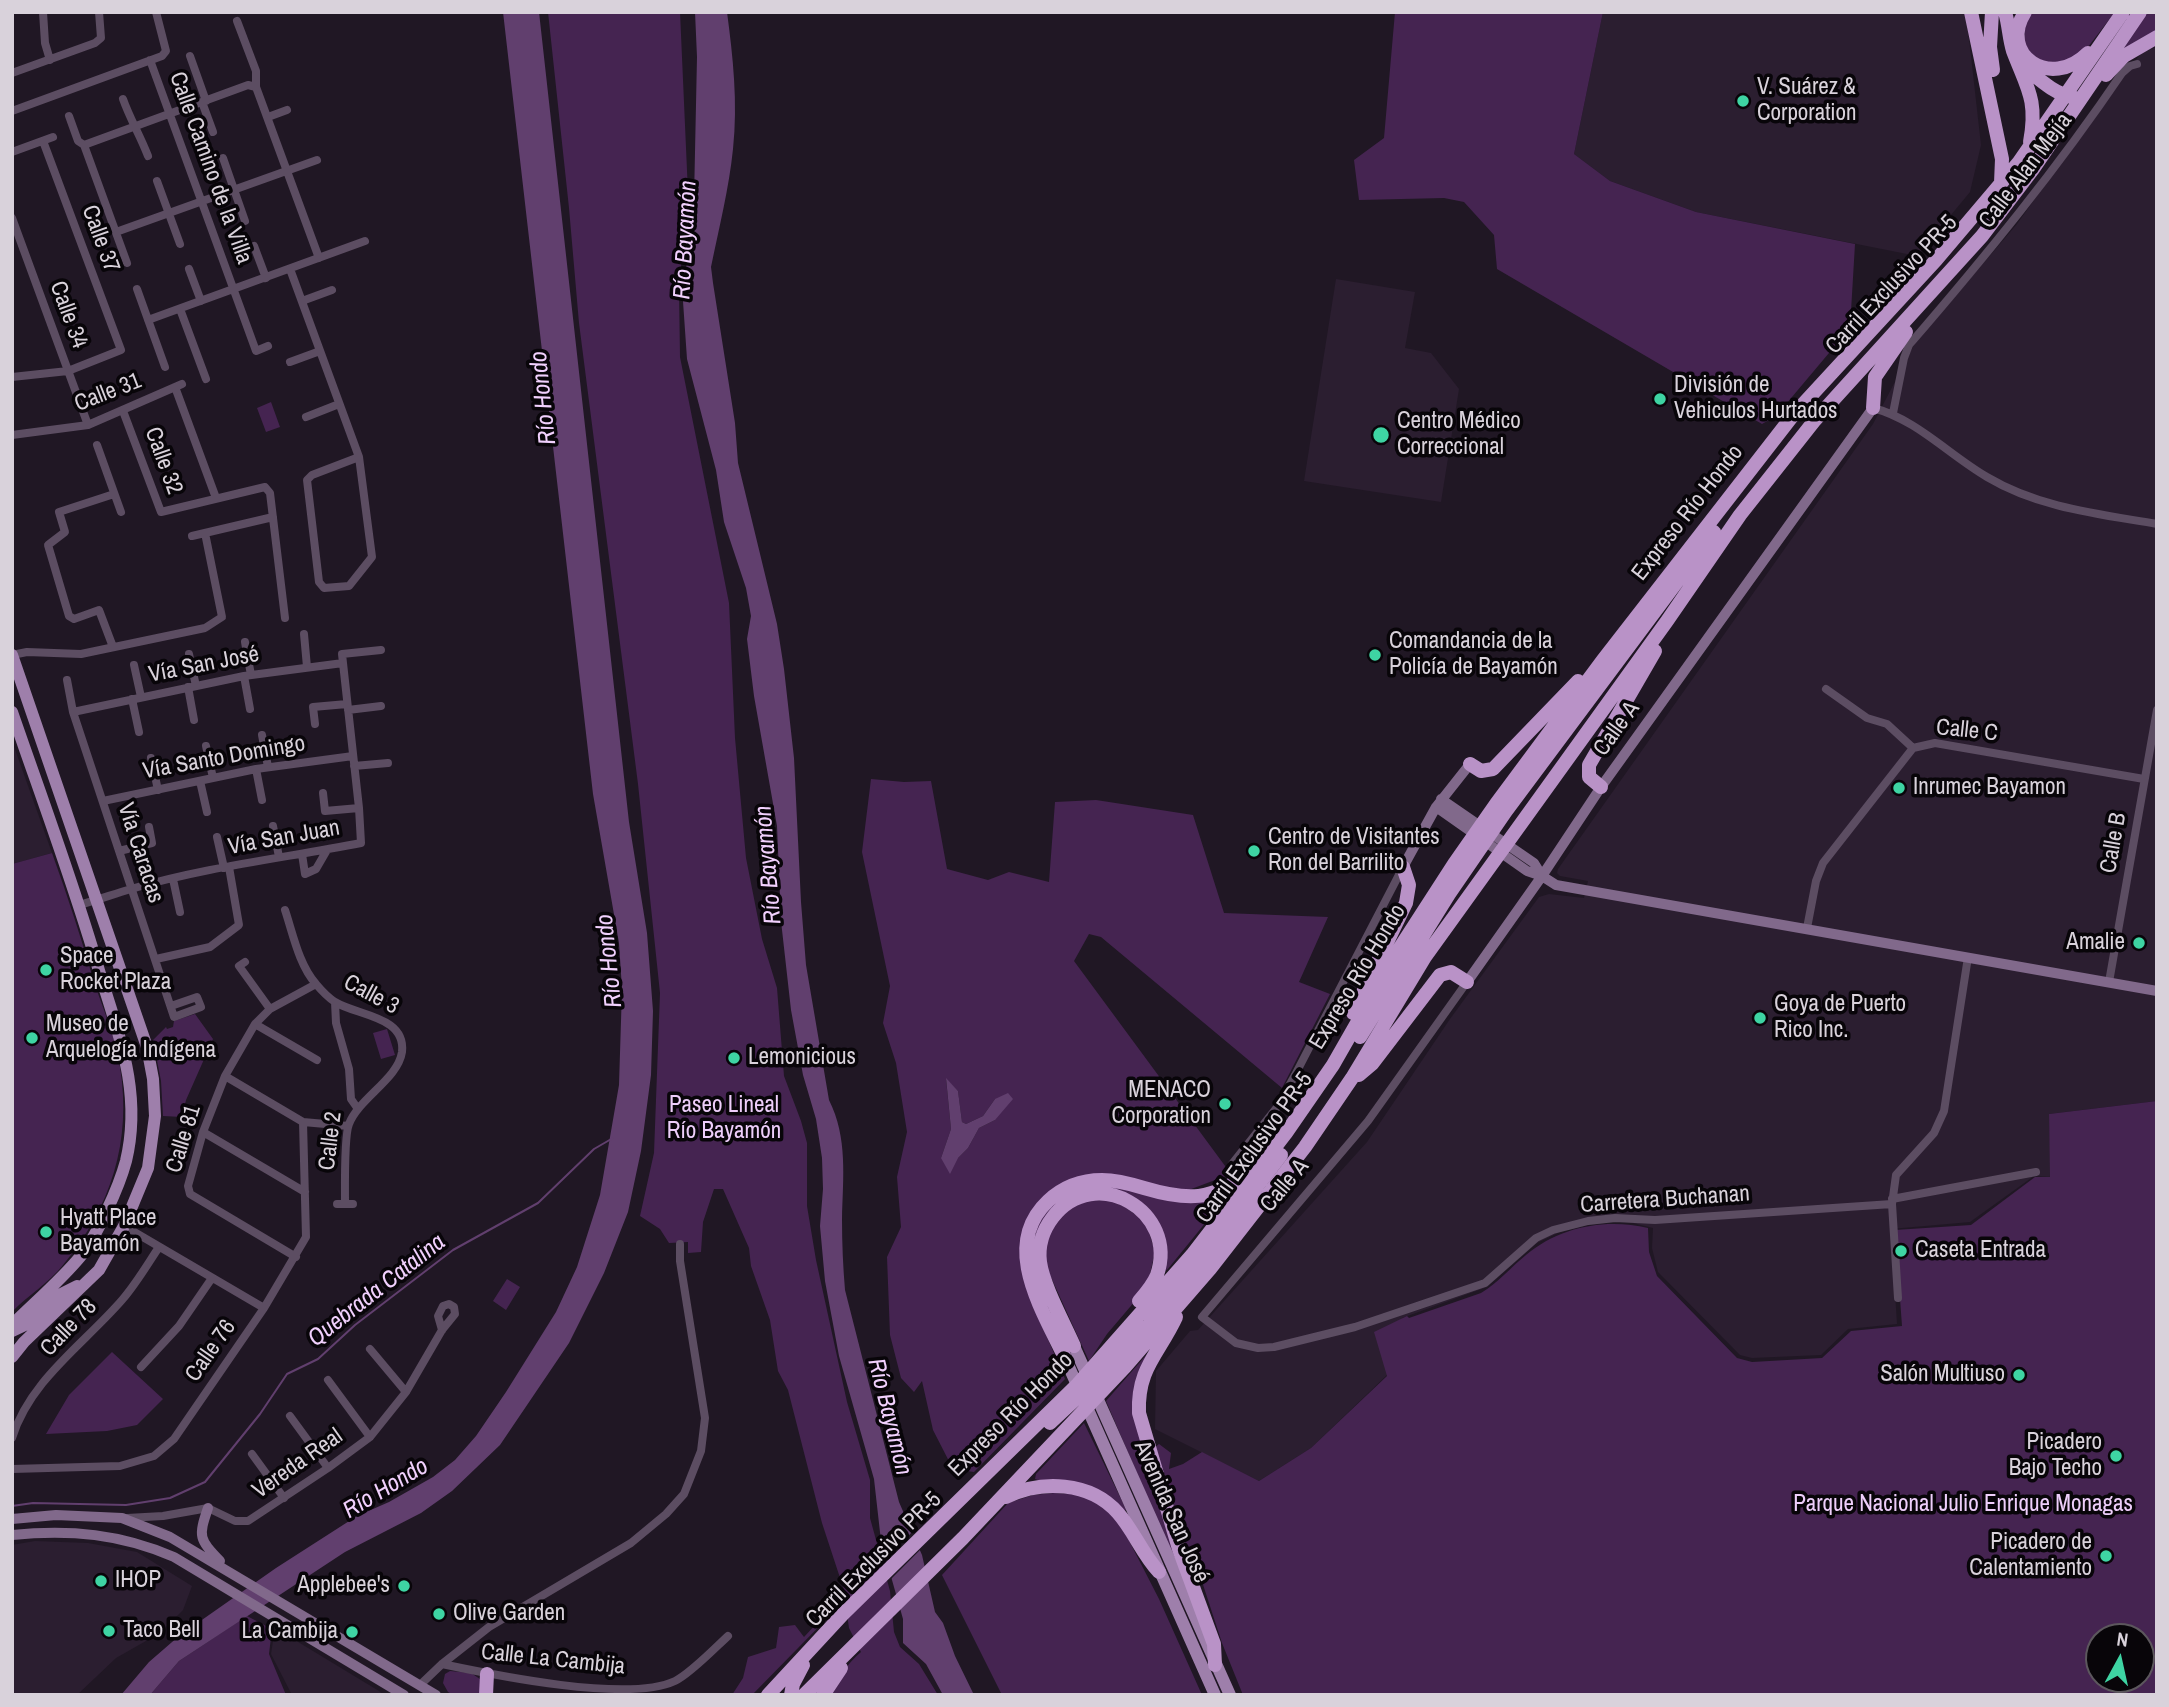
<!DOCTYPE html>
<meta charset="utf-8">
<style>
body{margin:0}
#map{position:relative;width:2169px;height:1707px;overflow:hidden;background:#201724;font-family:"Archivo Narrow",sans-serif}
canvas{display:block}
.frame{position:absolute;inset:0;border:14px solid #d9d2db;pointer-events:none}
.north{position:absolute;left:2085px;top:1623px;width:70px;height:70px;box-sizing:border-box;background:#080509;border:2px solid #5c575d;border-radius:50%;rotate:8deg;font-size:19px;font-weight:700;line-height:28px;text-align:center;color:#d9d2db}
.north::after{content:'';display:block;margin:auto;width:24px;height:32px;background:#3ed4a3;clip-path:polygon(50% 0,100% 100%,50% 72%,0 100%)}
</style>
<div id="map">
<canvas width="2169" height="1707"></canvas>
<div class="frame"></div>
<div class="north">N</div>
</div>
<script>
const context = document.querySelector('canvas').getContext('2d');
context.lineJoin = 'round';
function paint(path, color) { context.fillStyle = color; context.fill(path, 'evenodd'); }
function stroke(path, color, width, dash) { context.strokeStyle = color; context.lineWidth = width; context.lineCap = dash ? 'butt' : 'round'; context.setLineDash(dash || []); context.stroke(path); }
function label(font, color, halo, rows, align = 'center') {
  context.font = font + ' "Archivo Narrow",sans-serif'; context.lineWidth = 7; context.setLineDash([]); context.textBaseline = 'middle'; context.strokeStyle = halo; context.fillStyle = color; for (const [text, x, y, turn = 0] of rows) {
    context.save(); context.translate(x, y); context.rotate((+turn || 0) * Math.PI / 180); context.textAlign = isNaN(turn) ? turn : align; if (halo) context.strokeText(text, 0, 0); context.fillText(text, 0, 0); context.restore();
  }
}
paint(new Path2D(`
 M1603,12h363l15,133 -11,47 -53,64 -221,-44 -86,-31 -36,-27z
 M2157,47v1054l-108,13 2,63 -17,-1 -64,46 -79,7 6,95 -49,5 -27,26 -69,3 -12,-3 -82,-83 -6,-24 1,-20 -28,-7 -37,4 -28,7 -23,11 -50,44 -85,31 -15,57 -76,73 -52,33 -104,-52 1,-58 34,-40 8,-1 169,-188 83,-123 89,-122 10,-3 35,4 4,-17 -28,-5 -3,-3 1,-4 315,-445 42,-81 102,-119 89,-125 36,-47z
 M1336,279l79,13 -10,56 26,5 28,36 -18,113 -137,-21z
 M12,741l40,112 -40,11z
 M35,1541l53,2 49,9 55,34 -9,24 -23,23 -44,25 -39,37h-65v-150z
 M275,1628l104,63 4,4h-91l-21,-41z`), '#2b1e30');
paint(new Path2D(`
 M548,12h132l8,181 -9,95 1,69 49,246 6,135 11,120 16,81 15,49 7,88 17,45 6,22v63l9,54 31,142 23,78v38l20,73 4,41 6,15 19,17 19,31h-107c6,-17 17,-32 30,-43l-12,-24 -4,-28 -93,95h-20l11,-17 5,-21 28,-9 3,-21 16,-2 9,12 41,-44 -23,-70 -34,-133 -10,-19 -8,-51 -19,-54 -2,-18 -26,-59h-9l-11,33 -2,30 -13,1v-11l-19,1 -9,-14 -20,-13 14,-63 6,-160 -22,-209 -59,-461 -10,-115z
 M1395,12h208l-29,142 36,27 86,31 159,32 -5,84 -74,88 -14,8 -265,-155 -3,-34 -30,-33 -20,-4 -85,2 -5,-40 30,-22z
 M2031,12h84l-34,44 -29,10 -24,-13c-5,-14 -5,-28 3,-41z
 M2145,13h12v19l-39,24z
 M271,402l9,25 -14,5 -9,-24z
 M871,779l33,3 27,-1 16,88 41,11 21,-8 40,10 6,-80 41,-2 97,15 31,98 104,4 -29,65 31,12 -48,94 -181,-151 -12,-3 -15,27 157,213 -45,17 -70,-14 -79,27 -11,84 39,91 -91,93 -21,-3 -20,-39 -11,-49 -8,11 -13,-14 -11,-43 -3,-78 14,-30 -4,-50 10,-45 -11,-69 -13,-40 7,-37 -28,-134zM946,1079l12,12 4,31 4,2 17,-8 12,-17v21l-16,8 -11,20 -10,10h-17l10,-29z
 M52,853c16,44 30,88 43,132 9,26 21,54 25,82 12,74 -9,140 -57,198 -14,18 -35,30 -51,47v-448z
 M195,1014l18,25 -27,61 -4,17 -19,-1 -2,-35 -8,-41 13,-13 1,2 6,-2 1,-6z
 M387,1029l8,26 -14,4 -8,-26z
 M2157,1101v594h-914l-21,-52 -27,-83 -6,2 -36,-113 6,-5 12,9 -2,16 14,-5 19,-12 57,29 52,-33 76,-72 -13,-44 33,-16 2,2 72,-25c17,-10 30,-26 45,-38 34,-29 81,-37 122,-27l1,24 8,24 80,82 15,4 70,-4 29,-27 51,-5 -7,-96 76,-5 64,-48h15l-1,-63zM2099,1637h42v42h-42z
 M1093,1183l129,12 2,5 -57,70 -4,-2 -6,-44 -65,-34 -53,42 24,115 -34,-92 12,-41 10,-12z
 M1086,1200l30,1 30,21 9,30 -8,35 -40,47 -18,27 -45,-99v-21l17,-28z
 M507,1279l13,8 -14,23 -13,-9z
 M112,1352l51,47 -26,26 -30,6 -61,3 23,-39z
 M1147,1354h2l-12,31 43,189 -74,-173z
 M1084,1423l42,86 -1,2 -90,-32 1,-5z
 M1054,1493l31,2 23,14 13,16 38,74 43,96h-200l-60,-120 66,-72 25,-8z
 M247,1616l25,13 -3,25 17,41h-136l29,-34z
 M450,1671l21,2 9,6 1,16h-28l-5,-3 -5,-9 2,-9z`), '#452451');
paint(new Path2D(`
 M503,12h36l90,810 18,111 6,78 -2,64 -10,76 -13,61 -24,61 -35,70 -69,102 -48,46 -31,22 -76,39 -166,109 -29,34h-29l28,-33 30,-26 97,-68 81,-52 32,-14 44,-25 22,-17 21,-24 30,-44 50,-80 21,-45 23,-72 19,-110 3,-96 -3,-46 -26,-149z
 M695,12h32c6,45 11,91 6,137 -4,39 -14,79 -22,118l2,16 22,140 3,40 39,161 7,45 10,89 7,144 5,63 23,135c19,38 14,78 13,119 0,24 1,48 3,71l54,212 23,53 13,57 8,11 12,33 19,39h-31l-17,-31 -23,-21v-24l-22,-78 -7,-62 -35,-123 -14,-75 -5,-55 3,-37 -1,-31 -6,-39 -13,-44 -12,-65 -10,-89 -4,-95 -23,-130 -7,-57 4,-23 -5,-28 -22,-66 -8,-52 -29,-111 -5,-72 6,-29 6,-59 3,-142z
 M946,1078l12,13 4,31 4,2 17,-8 12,-17 13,-6 5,6 -18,21 -16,8 -11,20 -10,10 -8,16 -9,-16 10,-29z`), '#613f6e');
paint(new Path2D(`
 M915,1529l8,18 -34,34 -6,-19z`), '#201724');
stroke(new Path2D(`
 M12,1506l21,-3 93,2 44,-7 35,-16 55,-68 27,-40 31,-15 37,-34 98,-75 85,-47 56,-54 19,-11`), '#613f6e', 2);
stroke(new Path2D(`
 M43,12l2,31 5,17
 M237,21l19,50v16l63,171
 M190,56l16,45
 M150,60l106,291 12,-5
 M12,73l83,-30 6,-5 -2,-26
 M123,99c7,20 17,36 25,57
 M202,102l11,30
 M12,111l150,-55 4,-5 -10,-39
 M69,116l9,25 6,4 43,118
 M268,117l19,-7
 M84,145l164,-60 8,2
 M12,152l41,-15
 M223,158l22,63
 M157,181l23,63
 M12,218l76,207
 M116,232l201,-72
 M254,246l12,32
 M189,269l12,32
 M290,269l69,188 13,100 -23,29 -25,2 -5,-6 -12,-102 5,-5 47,-18
 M137,289l28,78
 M302,301l30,-11
 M180,309l26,70
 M148,320l217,-79
 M290,362l30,-11
 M12,377l56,-6 53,-21 -78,-209
 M175,387l41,111
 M1873,408c43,11 76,47 114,69 52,31 112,37 170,47
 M123,411l38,101 104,-25 5,6 15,125
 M1893,413l11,-55 5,-13c76,-88 148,-176 213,-272l8,-7 7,-2
 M306,417l33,-13
 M12,435l76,-10 94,-41
 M97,445l24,67
 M192,536l81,-19
 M304,634l3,33
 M245,642l6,33
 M113,647l-14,-37 -25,9 -5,-3 -21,-71 17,-13 -6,-20 55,-18
 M189,654l7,32
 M12,655l15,-3 54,2 124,-26 17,-11 -17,-84
 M134,665l7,32
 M244,676l6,33
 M67,680l6,32 101,305 27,-10 -4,-10 -26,9
 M188,687l6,33
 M1826,689l41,29 20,6 26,24
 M132,699l7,33
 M348,710l33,-4
 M73,712l171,-36 99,-13
 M315,724l-2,-17 34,-3
 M262,735l6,32
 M206,746l7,32
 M151,758l7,32
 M354,766l34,-3
 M256,769l6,31
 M200,781l7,31
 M323,793l2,18 34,-3
 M103,801l153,-32 97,-13
 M273,826l6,31
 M217,837l7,31
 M119,851l33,-8 -3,-16
 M302,854l3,20 11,-5 11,-19
 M173,879l7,33
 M79,905c18,-5 35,-11 52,-16 75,-22 153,-31 230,-46l-2,-35 -17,-154 39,-4
 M285,910c8,24 14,55 31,74 5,6 13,14 19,18 23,14 71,14 67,50 -4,27 -43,46 -53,72 -5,12 -4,64 -4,80
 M1807,928l9,-47 7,-18 90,-115 22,-5 209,36
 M156,959l54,-12 29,-22 -10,-58
 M245,962l-6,4 31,43
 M1467,982l-99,139 -166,196 34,26 22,5 16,-1 81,-20 130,-44 51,-45 17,-8 35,-9 27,-3 40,2 237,-16
 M2109,982l48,-272
 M335,1002l1,21 13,46 2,30 7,10
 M255,1024l62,36
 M225,1076l78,46 45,4
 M203,1132l102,60
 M1232,1164l46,-58 17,-31 108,-208
 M1892,1199l144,-27
 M337,1204h16
 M124,1226l140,82
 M296,1257l-106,-63 -2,-8 15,-54 22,-56 30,-52 15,-15 46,-25
 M1898,1298l-6,-94 4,-29 38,-42 10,-22 24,-154
 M370,1349l36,43
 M141,1367l38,-41 33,-48
 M328,1380l42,57
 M290,1416l38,52
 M12,1438c18,-58 72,-94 110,-138 14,-16 25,-35 37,-53
 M252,1454l32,44
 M12,1469l108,-3 34,-10 20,-17 90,-131 42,-71 -3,-115
 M127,1518l36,-2 45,-8 27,13h13l80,-53 42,-31 36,-45 36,-62 13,-16 -1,-7 -5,-3 -6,2 -5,10 4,14
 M442,1664c52,11 186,39 233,17 15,-7 40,-33 53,-45
 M420,1685l22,-21 47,-37 142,-84 35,-29 18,-20 17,-43 4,-33 -25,-157v-17`), '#5c4d62', 8);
stroke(new Path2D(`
 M1441,799l93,64 8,13
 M1436,807l91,64 15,5 14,9 601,106
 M1403,867l33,-60 34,-43
 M1467,982l75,-106 59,-89 272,-379
 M208,1508c-10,29 -9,31 12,53
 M12,1519l44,-4 66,3 48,19 266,158
 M12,1535c58,-6 109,-1 162,22l230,138`), '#81698b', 10);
stroke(new Path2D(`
 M12,655l135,392 6,32 2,37 -7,52 -24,58 -25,44 -75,72 -12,15
 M12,712c29,84 60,167 85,252 20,67 46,126 29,197 -7,26 -29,75 -46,96 -20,24 -46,46 -68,68
 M12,1331l19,-9 30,-28 16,-8
 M1074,1346l156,349
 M1065,1358l150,337`), '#9e7fab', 12);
stroke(new Path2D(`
 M1971,12l31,147 -1,24
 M1992,12l-2,35 3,23
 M2005,12c4,13 4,26 8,39 14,37 25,49 17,91
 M2025,12c-27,42 25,79 63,41
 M2020,64c16,12 33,30 53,33
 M2106,75l18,-19 33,-19
 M1873,408l2,-31 31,-45
 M1470,764l11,7 12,-2 85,-88
 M1601,787l-12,-10v-12l66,-114
 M1353,1013l53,-110 3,-18 -6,-18
 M1360,1037l89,-143 57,-83 208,-279
 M1359,1075l13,-11 68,-89 11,-3 16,10
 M1176,1317c-17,37 -39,51 -37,96l40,136 35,95 1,21
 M1074,1346c-10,-23 -31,-61 -34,-84 -2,-16 3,-32 13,-45 42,-54 126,-6 104,58 -4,10 -11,18 -18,26
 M1065,1358c-22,-47 -65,-112 -17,-157 15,-14 34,-21 54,-21 14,0 29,4 42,8 44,13 67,13 105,-15
 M1050,1423l60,-56 39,-42 132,-170
 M1006,1497c35,-17 84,-16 112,16 16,18 24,41 41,59
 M486,1695l1,-21
 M768,1695l75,-81 235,-230 114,-129 94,-122 47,-68 68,-119 53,-82 42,-60 107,-144 191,-246 142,-154 83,-98 104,-150
 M791,1695l2,-11 10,-19
 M804,1695l159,-157 162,-171 85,-98 95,-122 47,-69 73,-121 242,-336 73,-106 75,-95 167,-184 51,-67 107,-157
 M823,1695l18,-27`), '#b992c7', 14);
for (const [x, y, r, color] of [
 [1743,101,7,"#3ed4a3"],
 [1660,399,7,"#3ed4a3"],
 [1381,435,9,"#3ed4a3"],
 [1375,655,7,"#3ed4a3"],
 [1899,788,7,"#3ed4a3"],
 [1254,851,7,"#3ed4a3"],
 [2139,943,7,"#3ed4a3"],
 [46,970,7,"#3ed4a3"],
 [1760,1018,7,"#3ed4a3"],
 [32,1038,7,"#3ed4a3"],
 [734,1058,7,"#3ed4a3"],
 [1225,1104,7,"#3ed4a3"],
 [46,1232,7,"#3ed4a3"],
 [1901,1251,7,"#3ed4a3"],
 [2019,1375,7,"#3ed4a3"],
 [2116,1456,7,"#3ed4a3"],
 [2106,1556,7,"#3ed4a3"],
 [101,1581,7,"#3ed4a3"],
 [404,1586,7,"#3ed4a3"],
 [439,1614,7,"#3ed4a3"],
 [109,1631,7,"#3ed4a3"],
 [352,1632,7,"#3ed4a3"]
]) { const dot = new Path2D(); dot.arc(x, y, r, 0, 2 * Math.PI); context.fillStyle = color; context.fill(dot); stroke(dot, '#080509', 2.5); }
label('23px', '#d9d2db', '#080509', [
 ["V. Suárez &",1757,88],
 ["Corporation",1757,114],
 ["División de",1674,386],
 ["Vehiculos Hurtados",1674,412],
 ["Centro Médico",1397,422],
 ["Correccional",1397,448],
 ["Comandancia de la",1389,642],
 ["Policía de Bayamón",1389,668],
 ["Inrumec Bayamon",1913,788],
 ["Centro de Visitantes",1268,838],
 ["Ron del Barrilito",1268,864],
 ["Amalie",2125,943,"right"],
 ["Space",60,957],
 ["Rocket Plaza",60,983],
 ["Goya de Puerto",1774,1005],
 ["Rico Inc.",1774,1031],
 ["Museo de",46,1025],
 ["Arquelogía Indígena",46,1051],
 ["Lemonicious",748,1058],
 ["MENACO",1211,1091,"right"],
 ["Corporation",1211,1117,"right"],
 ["Hyatt Place",60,1219],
 ["Bayamón",60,1245],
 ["Caseta Entrada",1915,1251],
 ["Salón Multiuso",2005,1375,"right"],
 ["Picadero",2102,1443,"right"],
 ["Bajo Techo",2102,1469,"right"],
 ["Picadero de",2092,1543,"right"],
 ["Calentamiento",2092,1569,"right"],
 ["IHOP",115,1581],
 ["Applebee's",390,1586,"right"],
 ["Olive Garden",453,1614],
 ["Taco Bell",123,1631],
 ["La Cambija",338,1632,"right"]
], 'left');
label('23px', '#d9d2db', '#080509', [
 ["Calle Camino de la Villa",210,168,70],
 ["Calle Alan Mejía",2026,171,-53],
 ["Calle 37",100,239,70],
 ["Carril Exclusivo PR-5",1892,285,-47],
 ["Calle 34",68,315,70],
 ["Calle 31",108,393,-21],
 ["Calle 32",163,461,70],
 ["Expreso Río Hondo",1688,513,-52],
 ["Vía San José",204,665,-11],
 ["Calle A",1617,729,-54],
 ["Calle C",1967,731,6],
 ["Vía Santo Domingo",224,758,-10],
 ["Vía San Juan",284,838,-10],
 ["Calle B",2114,843,-80],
 ["Vía Caracas",140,853,72],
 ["Expreso Río Hondo",1358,977,-59],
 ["Calle 3",371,995,28],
 ["Calle 81",184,1139,-73],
 ["Calle 2",331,1141,-83],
 ["Carril Exclusivo PR-5",1255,1148,-54],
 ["Calle A",1285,1186,-50],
 ["Carretera Buchanan",1665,1200,-4],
 ["Calle 78",69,1328,-46],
 ["Calle 76",211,1351,-55],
 ["Expreso Río Hondo",1011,1415,-45],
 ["Vereda Real",298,1464,-35],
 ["Avenida San José",1171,1512,66],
 ["Carril Exclusivo PR-5",874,1560,-45],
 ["Calle La Cambija",553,1660,6]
]);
label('23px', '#eecefb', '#080509', [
 ["Paseo Lineal",724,1106],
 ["Río Bayamón",724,1132],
 ["Parque Nacional Julio Enrique Monagas",1963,1505]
]);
label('italic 24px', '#f1d0fd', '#080509', [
 ["Río Bayamón",686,240,-87],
 ["Río Hondo",544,398,-96],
 ["Río Bayamón",769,865,-95],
 ["Río Hondo",610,961,-96],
 ["Quebrada Catalina",377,1291,-38],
 ["Río Bayamón",889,1417,76],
 ["Río Hondo",386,1489,-31]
]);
</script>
